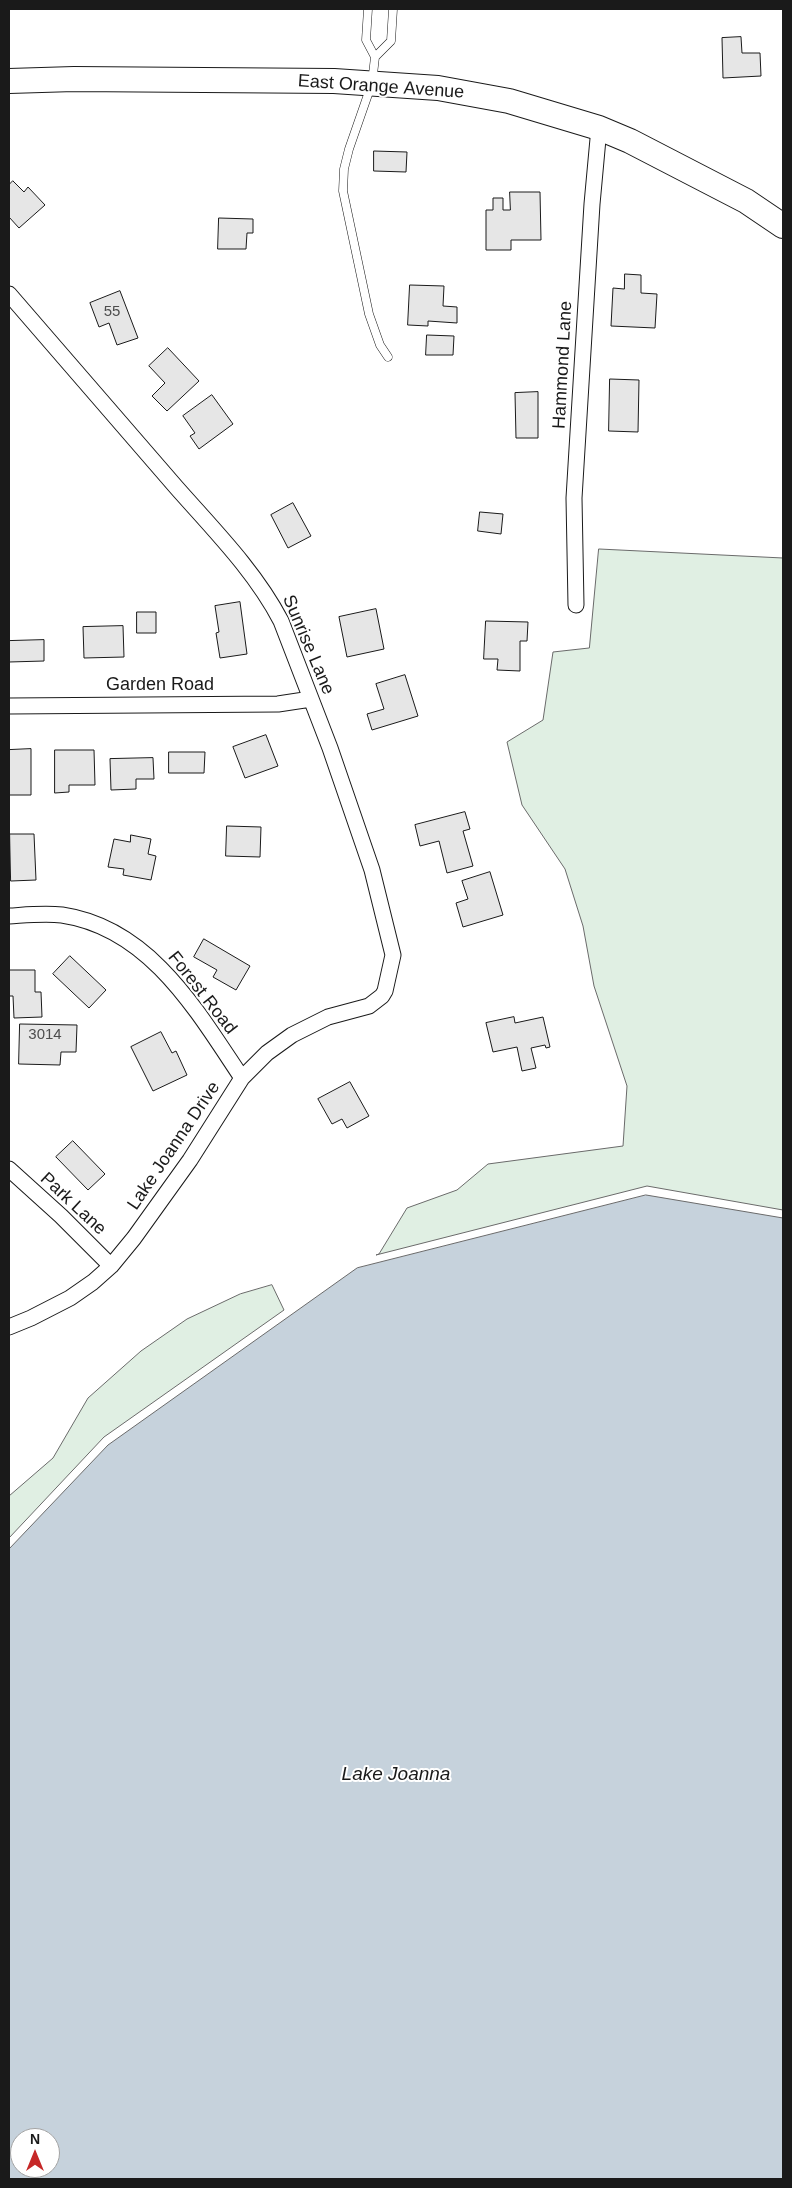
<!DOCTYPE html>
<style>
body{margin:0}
#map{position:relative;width:792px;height:2188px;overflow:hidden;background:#fff;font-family:Arial,sans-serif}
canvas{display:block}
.frame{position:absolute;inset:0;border:10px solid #1a1a1a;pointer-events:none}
.north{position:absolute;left:10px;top:2128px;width:50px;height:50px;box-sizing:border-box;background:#fff;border:1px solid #a3a3a3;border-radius:50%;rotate:0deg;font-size:14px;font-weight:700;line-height:20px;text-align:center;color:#1a1a1a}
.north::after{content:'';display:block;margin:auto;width:18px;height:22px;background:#c62828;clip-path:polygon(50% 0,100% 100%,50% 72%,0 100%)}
</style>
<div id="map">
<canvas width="792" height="2188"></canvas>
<div class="frame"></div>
<div class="north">N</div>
</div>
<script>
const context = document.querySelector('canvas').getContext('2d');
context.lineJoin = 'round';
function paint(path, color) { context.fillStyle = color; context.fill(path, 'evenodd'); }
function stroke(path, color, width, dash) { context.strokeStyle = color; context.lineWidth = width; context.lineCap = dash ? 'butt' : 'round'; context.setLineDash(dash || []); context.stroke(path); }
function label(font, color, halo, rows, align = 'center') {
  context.font = font + ' Arial,sans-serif'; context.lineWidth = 4; context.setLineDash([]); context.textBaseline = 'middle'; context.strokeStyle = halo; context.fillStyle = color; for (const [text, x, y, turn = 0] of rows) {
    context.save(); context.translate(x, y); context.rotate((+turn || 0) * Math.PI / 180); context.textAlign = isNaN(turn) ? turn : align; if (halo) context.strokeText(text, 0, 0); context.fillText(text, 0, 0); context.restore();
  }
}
const green = new Path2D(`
 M599,549l184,9v652l-136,-24 -271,69 3,-1 28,-46 50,-18 31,-26 135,-18 4,-60 -33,-100 -11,-60 -18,-57 -43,-64 -15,-63 36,-22 10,-68 36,-4z
 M272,1285l12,25 -180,127 -95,101v-42l44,-38 35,-60 53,-47 46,-32 53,-25z`);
paint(green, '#e0efe3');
stroke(green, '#6a6a6a', 1);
const water = new Path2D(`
 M646,1195l137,23v961h-774v-630l99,-104 249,-177zM20,2138h30v30h-30z`);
paint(water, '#c6d2dc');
stroke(water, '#6a6a6a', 1);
const building = new Path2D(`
 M741,37l1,16h18l1,23 -38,2 -1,-40z
 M374,151l33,1 -1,20 -32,-1z
 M13,181l11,11 4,-5 17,18 -26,23 -10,-11v-32z
 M510,192h30l1,48h-30v10h-25v-40h7v-12h10v12h7z
 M219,218l34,1v14h-6l-1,16h-28z
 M625,274l16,1v18l16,1 -2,34 -44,-2 2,-38 11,1z
 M410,285l34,1 -1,20 14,1v16l-29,-2v5l-20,-1z
 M120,291l18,47 -21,7 -8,-22 -10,4 -9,-24z
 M427,335l27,1 -1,19h-27z
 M168,348l31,33 -32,30 -15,-15 13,-13 -16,-17z
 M610,379l29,1 -1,52 -29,-1z
 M538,392v46h-22l-1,-45z
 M212,395l21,29 -34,25 -9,-13 5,-3 -12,-17z
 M293,503l18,33 -23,12 -17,-33z
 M480,512l23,2 -2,20 -23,-3z
 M240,602l7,52 -27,4 -4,-25 3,-1 -4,-26z
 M376,609l8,40 -37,8 -8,-40z
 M137,612h19v21h-19z
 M486,621l42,1 -1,19h-7v30l-23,-1 1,-11h-14z
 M123,626l1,31 -40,1 -1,-31z
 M44,640v21l-35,1v-21z
 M405,675l13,41 -46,14 -5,-16 17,-5 -8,-25z
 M266,735l12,31 -33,12 -12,-31z
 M31,749v46h-22v-45z
 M55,750h39l1,35h-26v7l-14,1z
 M169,752h36l-1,21h-35z
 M153,758l1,21h-18v10l-25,1 -1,-31z
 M465,812l5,17 -7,2 10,35 -26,7 -8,-32 -19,5 -5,-21z
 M227,826l34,1 -1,30 -34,-1z
 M10,834h24l2,46 -25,1z
 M131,835l20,4 -3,15 8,2 -5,24 -28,-5 1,-6 -16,-2 6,-28 16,3z
 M490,872l13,43 -40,12 -7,-24 12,-4 -6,-18z
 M204,939l46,27 -14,24 -23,-13 4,-7 -23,-13z
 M70,956l36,34 -17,18 -36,-34z
 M9,970h26v22h6l1,25 -28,1 -1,-22h-4z
 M514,1017l1,6 28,-6 7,30 -4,1 -1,-3 -14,3 5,20 -14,3 -5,-24 -24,5 -7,-29z
 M20,1024l57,1 -1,27h-15l-1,13 -41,-1z
 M161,1032l11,21 4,-2 11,24 -34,16 -22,-44z
 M350,1082l19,34 -22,12 -5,-9 -10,5 -14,-25z
 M73,1141l32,33 -17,16 -32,-33z`);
paint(building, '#e6e6e6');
stroke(building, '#1a1a1a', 1);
const lane = new Path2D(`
 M368,9l-2,31 9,17 -3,26 -23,66 -5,20 -1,22 26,123 11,31 8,12
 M375,57l16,-16 2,-32`);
const street = new Path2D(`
 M9,294c55,64 111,128 167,193 37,42 79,84 105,134l49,127 42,122 21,85 -8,36 -3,5 -13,10 -41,11 -36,18 -25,18 -25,25 -52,82 -56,78 -23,28 -18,16 -23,16 -39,20 -22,9
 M576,605l-2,-107 18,-294 7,-76
 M9,706l269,-2 33,-5
 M9,916c17,-1 35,-3 53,-1 88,13 135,96 180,163
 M9,1169l52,47 50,50`);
const primary = new Path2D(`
 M9,81l65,-2 260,2 104,7 71,13 90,27 31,13 116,60 37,25`);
stroke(lane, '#1a1a1a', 9);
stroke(street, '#1a1a1a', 17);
stroke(primary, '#1a1a1a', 26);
stroke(lane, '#fff', 8);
stroke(street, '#fff', 15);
stroke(primary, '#fff', 24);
label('15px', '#4d4d4d', null, [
 ["55",112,312],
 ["3014",45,1035]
]);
label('18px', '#1a1a1a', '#fff', [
 ["East Orange Avenue",381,87,4],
 ["Hammond Lane",563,365,-87],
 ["Sunrise Lane",308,645,67],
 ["Garden Road",160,685],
 ["Forest Road",202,993,52],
 ["Lake Joanna Drive",174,1146,-56],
 ["Park Lane",73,1204,43]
]);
label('italic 19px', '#1a1a1a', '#fff', [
 ["Lake Joanna",396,1775]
]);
</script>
